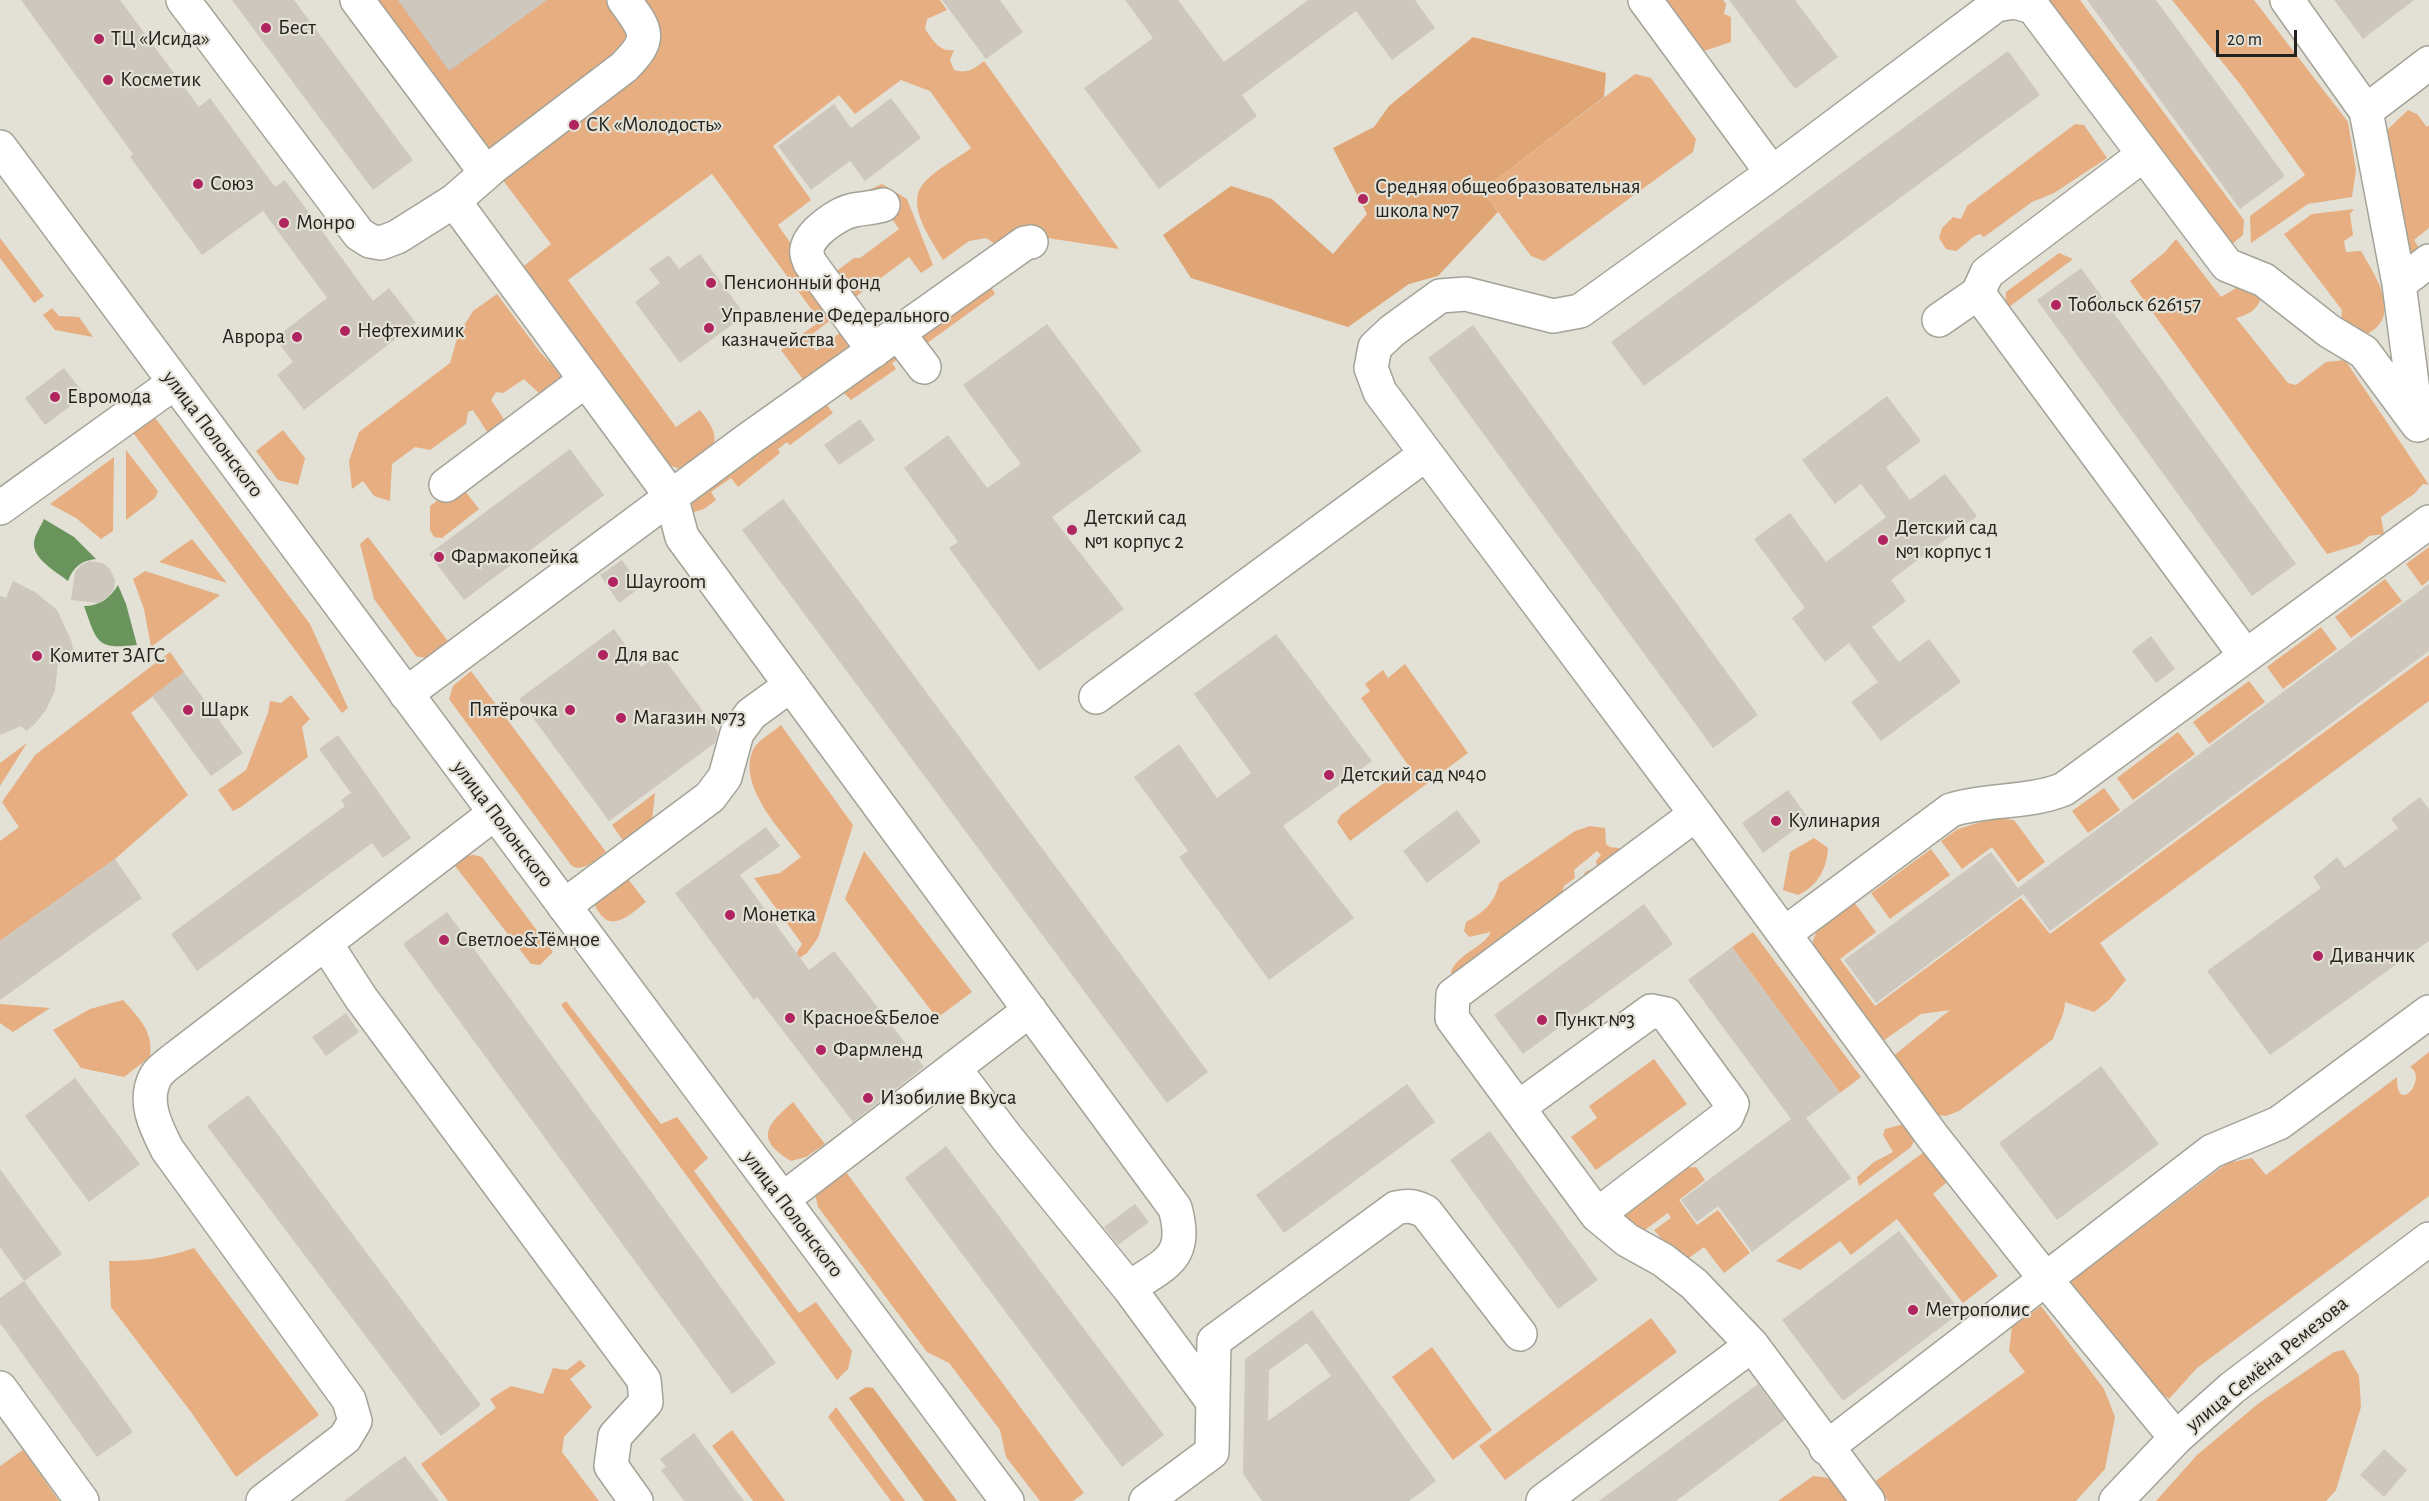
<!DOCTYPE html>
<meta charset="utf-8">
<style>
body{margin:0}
#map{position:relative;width:2429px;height:1501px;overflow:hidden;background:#e3e1d6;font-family:"Alegreya Sans",sans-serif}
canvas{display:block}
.scale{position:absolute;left:2216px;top:30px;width:81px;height:27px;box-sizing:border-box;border:3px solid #23221e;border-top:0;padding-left:8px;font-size:18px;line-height:21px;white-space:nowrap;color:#23221e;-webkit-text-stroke:4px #e3e1d6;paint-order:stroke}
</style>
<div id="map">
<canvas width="2429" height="1501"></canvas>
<div class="scale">20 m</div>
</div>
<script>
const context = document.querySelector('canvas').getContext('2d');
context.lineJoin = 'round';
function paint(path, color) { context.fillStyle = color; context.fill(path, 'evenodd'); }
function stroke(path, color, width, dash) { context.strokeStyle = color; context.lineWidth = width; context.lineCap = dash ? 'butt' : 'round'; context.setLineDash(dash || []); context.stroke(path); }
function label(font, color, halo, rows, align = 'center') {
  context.font = font + ' "Alegreya Sans",sans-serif'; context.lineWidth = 4.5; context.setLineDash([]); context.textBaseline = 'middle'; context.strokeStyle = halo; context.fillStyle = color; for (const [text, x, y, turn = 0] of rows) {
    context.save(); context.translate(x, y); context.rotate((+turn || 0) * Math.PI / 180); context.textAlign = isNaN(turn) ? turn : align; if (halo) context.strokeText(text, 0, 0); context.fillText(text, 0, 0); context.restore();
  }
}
paint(new Path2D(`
 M367,0h573l7,10 -20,9 -2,10c8,11 14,23 29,21l-4,10 4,10c13,4 20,-1 30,-9l135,188 -91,-14 -27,13 -15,-10 -17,3 -26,19c-11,-20 -38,-54 -20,-76 12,-15 33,-24 48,-36l-41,-57 -29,-11 -46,34 -16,-19 -66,51 38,54 -33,25c23,35 68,86 71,128l-42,32 -26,-35 39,-29 -108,-147 -144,106 108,147 24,-17c26,34 15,36 -14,61l-18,-6 -144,-199 27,-22zM832,319l9,13 -25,19 -9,-13z
 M1658,0h65l3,4 -2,10 7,3v25l-33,11z
 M2033,0h47l164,220 -1,15 -17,14z
 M2172,0h82l94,122 8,48 -4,27 -44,7 -57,39 -1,-27 55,-41 -65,-91z
 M1635,74l16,4 45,61 -3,13 -149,109 -13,-5 -44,-59 2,-12z
 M2408,110l9,4 10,13 2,-2v103l-15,12 7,11 -7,4 -9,-5 -20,-118z
 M2075,124l9,1 23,33 -53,35 -22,9 -48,35 -4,-3c-9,3 -15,11 -24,17l-10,-2 -7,-11 3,-10 11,-11 8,2 6,-13z
 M882,184l25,15 26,66 -12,8 -12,-16 -55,41 -20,-25 20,-15h6l39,-29 -28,-40z
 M2354,209l-4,5 3,21 -9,6 2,11 15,-1c15,26 44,68 2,85l-22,-12 1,-14 -58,-76 28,-20z
 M0,238l44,58 -10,7 -34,-45z
 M2176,239l45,58 20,-12 21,11c-5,14 -12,18 -26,22l52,65 8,2 30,-23 19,-2 84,125 -6,-1 -9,10 -33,23 3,17 -15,2 -9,8 -33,10 -197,-273 35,-29z
 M2059,253l14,6 -68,51 1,-18z
 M990,285l5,9 -69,50 -8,-11z
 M497,294l43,58 16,17 10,17 -19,15 -23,-22 -21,14 -7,-1 -5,8 19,28 -17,13 -20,-31 -5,2 -2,12 -36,26 -15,-3 -23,17 -2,37 -16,-5 -11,-15 -11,8 -3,-28 10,-29 91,-69 8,-28 15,-24z
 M52,308l7,8 20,1 14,20 -38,-7 -12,-15z
 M896,350l5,7 -9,6 4,6 -45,31 -7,-7 -17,12 6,8 -43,32 -3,-3 -9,7 2,4 -42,34 -7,-9 -20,14 5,8 -12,9 -20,6 1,-8 32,-28z
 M150,417l6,2 154,205 38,84 -6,5 -211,-283z
 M283,430l22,28 -7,27 -20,-5 -22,-29z
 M126,450l32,41 -3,7 -29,22z
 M114,457l-1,74 -12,8 -25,-21 -26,-14z
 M450,491h15l14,18 -37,29 -8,-1 -4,-7v-24z
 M368,537l83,108c-12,7 -21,16 -35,11l-42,-57 -14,-55z
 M192,539l35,44 -68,-21z
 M2429,547v33l-7,6 -16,-22z
 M145,571l75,24 -69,52 -7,-38 -11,-30z
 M2385,579l17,22 -51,37 -16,-21z
 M2321,627l16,22 -54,40 -16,-22z
 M170,652l14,20 -53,41 57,82 -73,64 -115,82v-100l19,-14 -17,-25 33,-47z
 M2429,655v46l-329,242 26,37 -17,20 -15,12 -29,-10c0,13 -8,24 -12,37l-94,72 -13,5 -9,-1 -45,-58 58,-47 -29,4 -45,32 -61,-87 -2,-19 5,-12 36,-26 22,30 -36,27 35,47 146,-108 29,36z
 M1405,664l63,89 -118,88 -13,-19 4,-7 67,-50 -47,-67 9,-7 -5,-7 18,-14 5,8z
 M471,671l135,181c-10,7 -23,22 -35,13l-122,-166 4,-13z
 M2249,681l16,21 -56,42 -16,-22z
 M291,695l19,24 -8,8 6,30 -67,50 -8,4 -15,-21 28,-20 22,-57 2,-12 11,2z
 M781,725l72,100 -35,113 -11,15 -18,12 13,-21 -48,-66 26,-5 21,-16c-20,-27 -64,-71 -48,-107 5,-10 20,-18 28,-25z
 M2178,732l17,22 -62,46 -16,-22z
 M27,743l-27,43v-23z
 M2104,788l16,22 -32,23 -16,-22z
 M655,793l-4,37 -23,13 -6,-4 -10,-14z
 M1994,818l20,2 31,42 -27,20 -26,-35 -30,22 -21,-28 17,-12z
 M1590,826l15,2 1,16 4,3 9,1 4,5 -42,30 4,-11 12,-5 -1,-6 5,-6 -4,-4 -23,19 1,8 -11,8 -7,23 -17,12 -11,-4 -11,24 -64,39 -3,-8c7,-19 31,-23 40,-40l-22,5 -5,-6 2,-9c17,-9 29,-19 33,-39l76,-52z
 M1814,838l14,10c-1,20 -10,38 -30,47l-15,-5 7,-38z
 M1931,849l19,26 -60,44 -19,-26z
 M864,851l108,141 -35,26 -92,-119z
 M474,855l8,2 71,95 -13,13 -9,-1 -79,-102 12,-6z
 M621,870l25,32c-12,9 -32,30 -45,13 -5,-6 -7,-10 -7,-18z
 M1753,932l108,145 -21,16 -108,-146z
 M123,1000c16,18 31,32 27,57l-26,20 -43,-9 -28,-38 37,-21z
 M566,1001l95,123 16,-7 31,41 -14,13 105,142 17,-11 36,49 -4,18 -11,11 -276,-375z
 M0,1004l50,4 -37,24 -13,-9z
 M2429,1052v144l-232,172 -28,31 -38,-28 -66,-85 162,-123 25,-5 14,17 131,-98c-1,41 32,1 13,-10z
 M1654,1059l33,45 -91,66 -25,-33 26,-19 -8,-12z
 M793,1102l32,42 -19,13 -15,4c-38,-23 -23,-37 2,-59z
 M1904,1124l12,12 -5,11 -52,39 -2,-9 17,-15 19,-10 -10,-17 2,-6z
 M1924,1152l23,30 -14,12 65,82 -35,27 -66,-84 -46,36 -11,-14 -40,29 -24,-9z
 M1696,1167l9,13 -26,20 18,25 21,-15 32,43 -26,20 -20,-26 -22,16 -28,-33 17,-12 -3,-5 -30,22 -21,-19 63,-48z
 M843,1168l241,325 -11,8h-33l-34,-44 -6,-27 -51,-67 -22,-11 -109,-145 -3,-13z
 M194,1248l125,167 -83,62 -45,-65 -80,-105 -2,-46c34,0 53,-2 85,-13z
 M2041,1306l63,83 11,28 -10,52 -29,32h-188l-14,-19 151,-110 -16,-21 3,-24z
 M1651,1318l26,34 -172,128 -26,-34z
 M1432,1347l60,83 -39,30 -61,-83z
 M2344,1350l15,26 2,31 -25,83 -10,11h-170l41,-46 62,-52 75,-51z
 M580,1360l6,6 -16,13 22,28 -28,30 -2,15 37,49h-151l-27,-37 75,-56 -6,-9 21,-13 32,8 10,-26 14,2z
 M836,1407l69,94h-14l-63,-84z
 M732,1430l53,71h-32l-41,-55z
 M23,1450l36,51h-59v-35z
 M1813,1476l24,3 17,22h-76z`), '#e6ae81');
paint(new Path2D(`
 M1473,37l133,36 -2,24 -115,88 -2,12 11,15 -60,64 -29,8 -61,43 -157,-49 -28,-43 68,-49 41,13 61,55 34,-40 -34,-66 41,-21 15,-21z
 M866,1387l7,1 84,113h-33l-75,-103z`), '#e0a574');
paint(new Path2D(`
 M44,519l30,18 22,22c-14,1 -23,8 -28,22 -11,-9 -36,-22 -34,-39 1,-8 7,-16 10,-23z
 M118,585l8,19 11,41c-41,5 -40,-3 -53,-39 16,0 26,-8 34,-21z`), '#69945b');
paint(new Path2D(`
 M21,0h99l79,107 11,-9 65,89 10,-7 88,121 16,-13 27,35 -112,87 -27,-35 16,-13 -18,-24 52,-40 -64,-87 -61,44 -72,-98 3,-3z
 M232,0h62l119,160 -40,30z
 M398,0h149l-98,71z
 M942,0h58l23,32 -37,27z
 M1125,0h53l46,62 84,-62h107l20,28 -43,32 -36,-49 -114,84 15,21 -98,73 -75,-101 69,-50z
 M1729,0h66l43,57 -43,32z
 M2087,0h69l129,176 -45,33z
 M2334,0h80l-51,39z
 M2008,51l32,44 -396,291 -33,-44z
 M891,98l30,40 -56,43 -15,-20 -39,29 -33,-44 56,-42 17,24z
 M700,254l45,61 -65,48 -45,-61 25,-19 -11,-14 20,-14 10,14z
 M2081,268l215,296 -44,32 -215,-296z
 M1047,324l95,127 -90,66 72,92 -85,62 -90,-123 9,-6 -54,-74 44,-33 39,53 34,-24 -58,-79z
 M1473,325l285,390 -45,33 -285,-390z
 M64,368l21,27 -40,30 -20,-27z
 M1887,396l34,45 -35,26 12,17 12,16 35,-26 32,42 -86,64 15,21 -34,26 27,35 30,-23 32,43 -80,59 -30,-39 27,-20 -29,-39 -24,19 -33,-44 13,-10 -51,-69 36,-26 36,49 60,-45 -25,-33 -26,20 -33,-44z
 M860,419l15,21 -36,25 -15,-20z
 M570,449l34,46 -140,105 -35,-46z
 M783,499l425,573 -41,31 -425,-573z
 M622,560l19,27 -22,16 -19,-28z
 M89,561l14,2 7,6 5,11 -1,9 -5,7 -10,7 -28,-3 4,-28 6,-7z
 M13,581l22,11 22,18 14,30 5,20 -18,2 -3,29 -9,19 -12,15 -8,6 -5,-5 -21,9v-139l6,2z
 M2429,584v67l-379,280 -27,-37 -147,109 -32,-43 147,-108 27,36z
 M614,629l27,38 19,-14 58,79 -3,11 -106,78 -90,-122z
 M1276,634l96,127 -89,65 71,92 -85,62 -90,-123 9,-6 -54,-74 45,-33 38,54 34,-25 -57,-79z
 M2151,636l24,33 -19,14 -24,-32z
 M184,672l59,81 -32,23 -59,-80z
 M338,735l73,103 -28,20 -11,-15 -175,128 -26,-37 174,-128 -4,-6 10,-7 -32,-44z
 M1788,790l21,29 -46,34 -21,-30z
 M2420,797l9,12v132l-159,114 -63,-84 114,-83 -8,-11 24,-20 8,11 53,-40 -7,-9z
 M1457,810l24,32 -54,41 -24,-32z
 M766,827l14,19 -40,29 69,95 25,-19 90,116 -71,55 -96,-125 -3,3 -79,-107z
 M115,859l27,39 -142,102v-59z
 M1644,904l29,40 -150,110 -29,-39z
 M447,912l329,451 -44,31 -329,-450z
 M1732,947l108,146 -34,25 45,60 -99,74 -34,-46 -21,16 -16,-22 110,-81 -103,-139z
 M346,1013l13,19 -33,24 -14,-19z
 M2101,1066l58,78 -102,76 -58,-77z
 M75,1078l65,86 -51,38 -64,-86z
 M1407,1084l28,38 -151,111 -28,-38z
 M248,1095l233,310 -40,31 -234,-310z
 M1490,1131l108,149 -40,29 -108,-149z
 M946,1146l218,289 -42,32 -217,-289z
 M0,1169l62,85 -38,27 -24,-34z
 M1135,1204l14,18 -31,23 -14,-18z
 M1899,1231l62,81 -118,89 -61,-81z
 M24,1281l109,151 -36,25 -97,-134v-25z
 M1312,1310l124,171 -27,20h-147l-19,-27 2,-115zM1307,1343l24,33 -63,45 1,-51z
 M1758,1384l27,36 -109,81h-77z
 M694,1433l50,68h-60l-23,-31 5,-3 -6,-8z
 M2384,1449l23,21 -23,27 -24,-22z
 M405,1456l34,45h-95l33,-25z`), '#cdc7bd');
const minor = new Path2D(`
 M183,0l176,234 11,7 11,2 16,-6 57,-36 39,-34 131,-100c29,-29 23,-36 0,-67
 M357,0l129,173
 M1645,0l127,173
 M2287,0l79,111 33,173 18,137
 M2366,111l63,-48
 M454,201l217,295 11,41 493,671c14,50 -9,55 -46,80
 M2399,284l30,-23
 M1978,293l267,362
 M1939,320l39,-27 9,-20 156,-118
 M898,333l26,34
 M874,351l-64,-88c-2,-5 -4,-10 -3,-14 3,-17 32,-36 47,-39 10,-2 19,-2 29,-5
 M446,485l140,-105
 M0,508l174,-125
 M406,694l340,-253 279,-198 6,-1
 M1096,697l330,-243
 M1696,814l-243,181 -1,23 145,197 30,25 36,20 31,24 58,61 116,156
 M564,906l146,-109 15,-20 12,-44 14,-19 40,-29
 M1784,934l167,-124c37,-12 77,-6 113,-21l365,-267
 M326,944l35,54 283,382 2,22 -31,34 -4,30 25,35
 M954,1068l53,70 122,150 84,114
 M1519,1107l132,-96 15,3 66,90 -5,12 -130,99
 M783,1199l247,-189
 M0,1388l82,113
 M2176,1438l-120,-146 -123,-155 -237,-323 -316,-422 -9,-24 4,-21 17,-16 48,-35 26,-2 87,22 27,-5 192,-138 224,-168 19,-3 18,5 194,258 37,15 65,51 35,21 54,73
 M1826,1448l386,-297 67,-28 150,-111
 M263,1501l82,-63 10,-17 -6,-21 -182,-251c-11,-22 -25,-48 -11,-73 4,-7 15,-14 21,-19l318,-244
 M1146,1501l66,-49 2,-111 182,-133c12,-3 19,-2 30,4l94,122
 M1543,1501l209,-156`);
const major = new Path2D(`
 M0,147l1007,1354
 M2116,1501l60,-63 56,-50 197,-149`);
stroke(minor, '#a4a398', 36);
stroke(major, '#a4a398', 36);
stroke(minor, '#fff', 33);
stroke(major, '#fff', 33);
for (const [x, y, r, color] of [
 [266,28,6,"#b0245f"],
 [99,39,6,"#b0245f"],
 [108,80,6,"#b0245f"],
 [574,125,6,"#b0245f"],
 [198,184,6,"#b0245f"],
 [1363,199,6,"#b0245f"],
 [284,223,6,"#b0245f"],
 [711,283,6,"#b0245f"],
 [2056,305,6,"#b0245f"],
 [709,328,6,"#b0245f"],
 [345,331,6,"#b0245f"],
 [297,337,6,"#b0245f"],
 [55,397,6,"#b0245f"],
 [1072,530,6,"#b0245f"],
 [1883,540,6,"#b0245f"],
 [439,557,6,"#b0245f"],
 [613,582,6,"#b0245f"],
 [603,655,6,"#b0245f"],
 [37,656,6,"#b0245f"],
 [188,710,6,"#b0245f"],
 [570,710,6,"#b0245f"],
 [621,718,6,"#b0245f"],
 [1329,775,6,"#b0245f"],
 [1776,821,6,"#b0245f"],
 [730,915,6,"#b0245f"],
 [444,940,6,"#b0245f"],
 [2318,956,6,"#b0245f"],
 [790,1018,6,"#b0245f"],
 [1542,1020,6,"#b0245f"],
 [821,1050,6,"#b0245f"],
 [868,1098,6,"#b0245f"],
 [1913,1310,6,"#b0245f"]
]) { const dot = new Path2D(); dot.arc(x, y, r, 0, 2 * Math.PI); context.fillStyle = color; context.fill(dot); stroke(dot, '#e3e1d6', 2); }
label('21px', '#23221e', '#e3e1d6', [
 ["Бест",278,28],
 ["ТЦ «Исида»",111,39],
 ["Косметик",120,80],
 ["СК «Молодость»",586,125],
 ["Союз",210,184],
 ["Средняя общеобразовательная",1375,187],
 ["школа №7",1375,211],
 ["Монро",296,223],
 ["Пенсионный фонд",723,283],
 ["Тобольск 626157",2068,305],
 ["Управление Федерального",721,316],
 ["казначейства",721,340],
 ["Нефтехимик",357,331],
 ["Аврора",285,337,"right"],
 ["Евромода",67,397],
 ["Детский сад",1084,518],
 ["№1 корпус 2",1084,542],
 ["Детский сад",1895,528],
 ["№1 корпус 1",1895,552],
 ["Фармакопейка",451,557],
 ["Шауroom",625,582],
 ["Для вас",615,655],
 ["Комитет ЗАГС",49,656],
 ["Шарк",200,710],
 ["Пятёрочка",558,710,"right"],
 ["Магазин №73",633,718],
 ["Детский сад №40",1341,775],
 ["Кулинария",1788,821],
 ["Монетка",742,915],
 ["Светлое&Тёмное",456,940],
 ["Диванчик",2330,956],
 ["Красное&Белое",802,1018],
 ["Пункт №3",1554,1020],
 ["Фармленд",833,1050],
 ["Изобилие Вкуса",880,1098],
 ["Метрополис",1925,1310]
], 'left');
label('21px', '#23221e', '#e3e1d6', [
 ["улица Полонского",213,434,53],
 ["улица Полонского",503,824,53],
 ["улица Полонского",793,1214,53],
 ["улица Семёна Ремезова",2267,1364,-39]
]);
</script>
